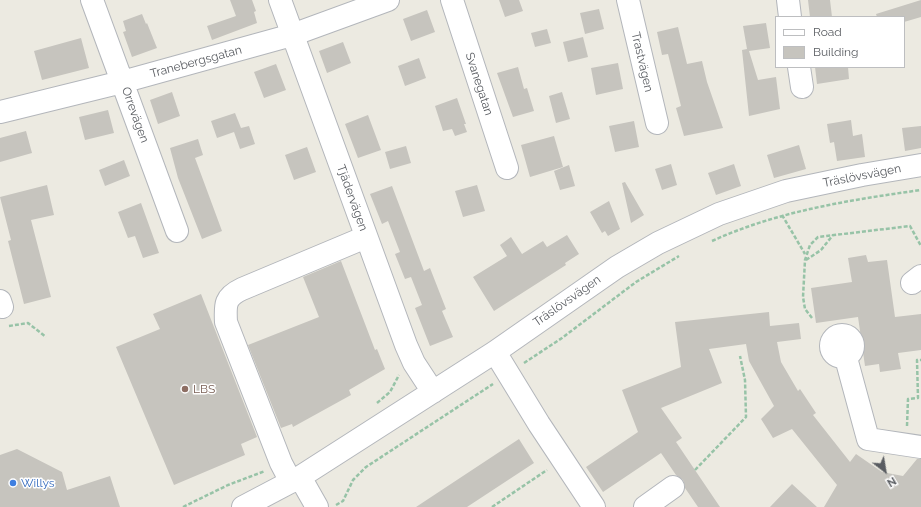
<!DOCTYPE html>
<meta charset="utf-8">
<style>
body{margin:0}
#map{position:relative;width:921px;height:507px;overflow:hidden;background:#eceae1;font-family:Raleway,sans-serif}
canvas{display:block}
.legend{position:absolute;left:775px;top:16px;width:130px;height:52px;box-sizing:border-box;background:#fff;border:1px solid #bdbec0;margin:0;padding:5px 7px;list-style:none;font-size:12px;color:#595c61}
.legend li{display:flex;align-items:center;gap:8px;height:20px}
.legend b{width:20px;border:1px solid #bdbec0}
.north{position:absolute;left:865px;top:451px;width:40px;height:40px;-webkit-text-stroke:3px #fff;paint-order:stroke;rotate:149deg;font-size:11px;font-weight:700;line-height:16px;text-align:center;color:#595c61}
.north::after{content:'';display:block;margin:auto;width:14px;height:18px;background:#595c61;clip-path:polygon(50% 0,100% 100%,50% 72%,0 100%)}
</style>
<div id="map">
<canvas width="921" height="507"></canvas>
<ul class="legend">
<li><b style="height:5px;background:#fff"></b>Road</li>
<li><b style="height:11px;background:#c6c4be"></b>Building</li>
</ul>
<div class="north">N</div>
</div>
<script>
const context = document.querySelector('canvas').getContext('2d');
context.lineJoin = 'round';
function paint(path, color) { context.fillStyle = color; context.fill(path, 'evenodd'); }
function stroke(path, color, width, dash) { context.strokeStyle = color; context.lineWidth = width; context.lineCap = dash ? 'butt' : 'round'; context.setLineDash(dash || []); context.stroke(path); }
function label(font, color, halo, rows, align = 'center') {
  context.font = font + ' Raleway,sans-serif'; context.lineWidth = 3; context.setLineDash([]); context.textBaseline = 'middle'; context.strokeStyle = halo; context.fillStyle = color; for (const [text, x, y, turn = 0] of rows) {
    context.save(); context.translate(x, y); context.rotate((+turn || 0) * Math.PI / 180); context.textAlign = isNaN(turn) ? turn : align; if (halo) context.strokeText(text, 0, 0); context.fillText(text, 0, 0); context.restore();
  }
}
paint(new Path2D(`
 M230,0h22l4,11 -2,1 3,11 -45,17 -5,-14 29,-10z
 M499,0h20l4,11 -18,6z
 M808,0h22l2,17h-22z
 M921,0v17l-17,5v-5h-27l-1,-3z
 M599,9l5,20 -19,5 -5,-21z
 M427,10l8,22 -24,9 -8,-22z
 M142,14l4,10 1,-1 10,25 -25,9 -9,-25 3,-1 -3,-10z
 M766,23l4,25 -21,3 9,29 18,-3 4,32 -31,7 -7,-66 5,-1 -4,-23z
 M678,27l9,37 15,-3 5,21 16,46 -39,8 -8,-28 5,-2 -13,-52 -6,1 -5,-23z
 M547,29l4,14 -16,4 -4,-14z
 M583,37l5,20 -20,5 -5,-20z
 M81,38l8,30 -47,12 -8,-29z
 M343,42l8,21 -24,10 -8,-22z
 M419,58l7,20 -21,8 -7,-20z
 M618,63l5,26 -27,6 -5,-27z
 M276,64l10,26 -22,8 -10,-26z
 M518,67l6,22 3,-1 7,23 -21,6 -16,-44z
 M815,67h33l1,12 -32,5z
 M172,92l8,24 -22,8 -8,-24z
 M562,92l8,27 -14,4 -7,-27z
 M457,98l9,26h-2l3,8 -12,4 -3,-7 -9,2 -8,-25z
 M108,110l6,23 -29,7 -6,-23z
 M235,113l6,15 8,-2 6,18 -15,5 -6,-17 -17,6 -6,-17z
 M368,115l13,35 -23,8 -13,-34z
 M851,120l2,16 9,-2 3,23 -28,4 -3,-19 -4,1 -3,-19z
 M634,121l5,26 -24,5 -6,-26z
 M921,126v22l-16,3 -3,-23z
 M26,131l6,22 -32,9v-24z
 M554,136l9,31 -33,10 -9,-32z
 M198,139l5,16 -8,3 27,73 -20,8 -24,-61 -8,-30z
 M799,145l7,24 -32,9 -7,-23z
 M406,146l5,17 -21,6 -5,-17z
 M307,147l9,25 -22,8 -9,-25z
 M124,160l6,16 -25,10 -6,-16z
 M671,164l6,21 -15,5 -7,-21z
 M734,164l7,22 -25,9 -8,-22z
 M569,165l6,21 -15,4 -6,-19z
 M625,182l19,33 -13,8 -9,-40z
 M47,185l7,30 -23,5 20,77 -27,7 -16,-63 3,-1 -11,-43z
 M477,185l8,26 -22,6 -8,-26z
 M392,186l32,85 6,-3 16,41 -4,2 11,26 -23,9 -15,-38 7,-3 -11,-28 -6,2 -10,-25 5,-2 -12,-31 -6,3 -12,-30z
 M609,201l11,28 -12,7 -3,-5 -3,2 -12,-21z
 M141,203l18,50 -16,5 -8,-22 -7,2 -10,-26z
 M567,235l12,19 -14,9 1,2 -72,46 -21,-34 34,-21 -7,-11 11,-8 11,17 21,-13 4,6z
 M866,255l2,7 19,-2 8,57 26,-3v36l-23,3 3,16 -21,3 -1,-8 -14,2 -7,-49 -42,6 -5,-35 41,-6 -4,-24z
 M341,261l34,89 2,-1 8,20 -36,21 2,5 -58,32 -1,-3 -11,4 -33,-83 71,-28 -16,-40z
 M201,294l56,143 -16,7 4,11 -71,30 -58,-138 44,-18 -7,-15z
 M769,312l1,14 29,-3 2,16 -24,3 4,20 17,29 2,-2 16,24 -3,2 37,47 6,-8 26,18 21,4 14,-17h4v48h-97l13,-22 -45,-56 -19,9 -12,-19 13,-13 -25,-45 -3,-17 -37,5 13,34 -61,25 21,30 -6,4 44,65h-22l-13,-19 -2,-8 -7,-5 -15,-22 -58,39 -17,-25 52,-35 -16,-42 59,-23 -6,-45z
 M519,439l15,24 -67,44h-51z
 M17,449l45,23 5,18 43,-14 10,31h-120v-52z
 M792,484l25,23h-47z`), '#c6c4be');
const minor = new Path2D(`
 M92,0l85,231
 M280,0l126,345 8,18 19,29
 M452,0l55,168
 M628,0l29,123
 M788,0l2,17
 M799,67l3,20
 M0,112l122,-30 170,-47 96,-35
 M912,283l9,-7
 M0,301l2,6
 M831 346a11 11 0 1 1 22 0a11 11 0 1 1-22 0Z
 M495,352l44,72 55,83
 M846,358l22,81 53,8
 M300,477l17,30
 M291,482l-10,-19 -55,-141c-1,-18 -1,-25 16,-33l124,-52
 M243,507l57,-30 195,-125 122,-85 41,-24 61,-29 67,-23 76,-16 59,-10
 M645,507l28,-20`);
stroke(minor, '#b3b6bb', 24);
stroke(new Path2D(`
 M782,215l23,39
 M712,241c66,-30 138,-41 209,-51
 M806,260l15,-10 12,-15
 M812,318l-7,-9 -2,-12 2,-37 5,-15 8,-8 92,-11 11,20
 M9,326l19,-3 18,14
 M524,363l38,-25 74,-56 43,-26
 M377,403l13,-11 9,-17
 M907,426l1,-27 10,-1 -1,-38h4
 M695,470l51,-53 -1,-37 -5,-24
 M336,505l7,-4 10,-21 13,-13 127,-83
 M183,507l45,-22 37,-14
 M492,507l55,-37`), '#97c3a7', 2.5, [4, 2]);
stroke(minor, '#fff', 22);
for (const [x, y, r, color] of [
 [185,389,4,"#8d6e63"],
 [13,483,4,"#3f7fe0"]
]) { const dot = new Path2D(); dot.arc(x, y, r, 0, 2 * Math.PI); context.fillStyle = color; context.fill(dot); stroke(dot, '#fff', 1.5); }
label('12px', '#595c61', '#fff', [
 ["Tranebergsgatan",196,62,-15],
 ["Trastvägen",642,62,77],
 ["Svanegatan",479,84,72],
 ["Orrevägen",135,115,70],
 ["Träslövsvägen",862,176,-11],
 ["Tjädervägen",352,198,70],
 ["Träslövsvägen",567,301,-35]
]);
label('12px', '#785e54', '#fff', [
 ["LBS",193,389]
], 'left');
label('12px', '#366cbe', '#fff', [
 ["Willys",21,483]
], 'left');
</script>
